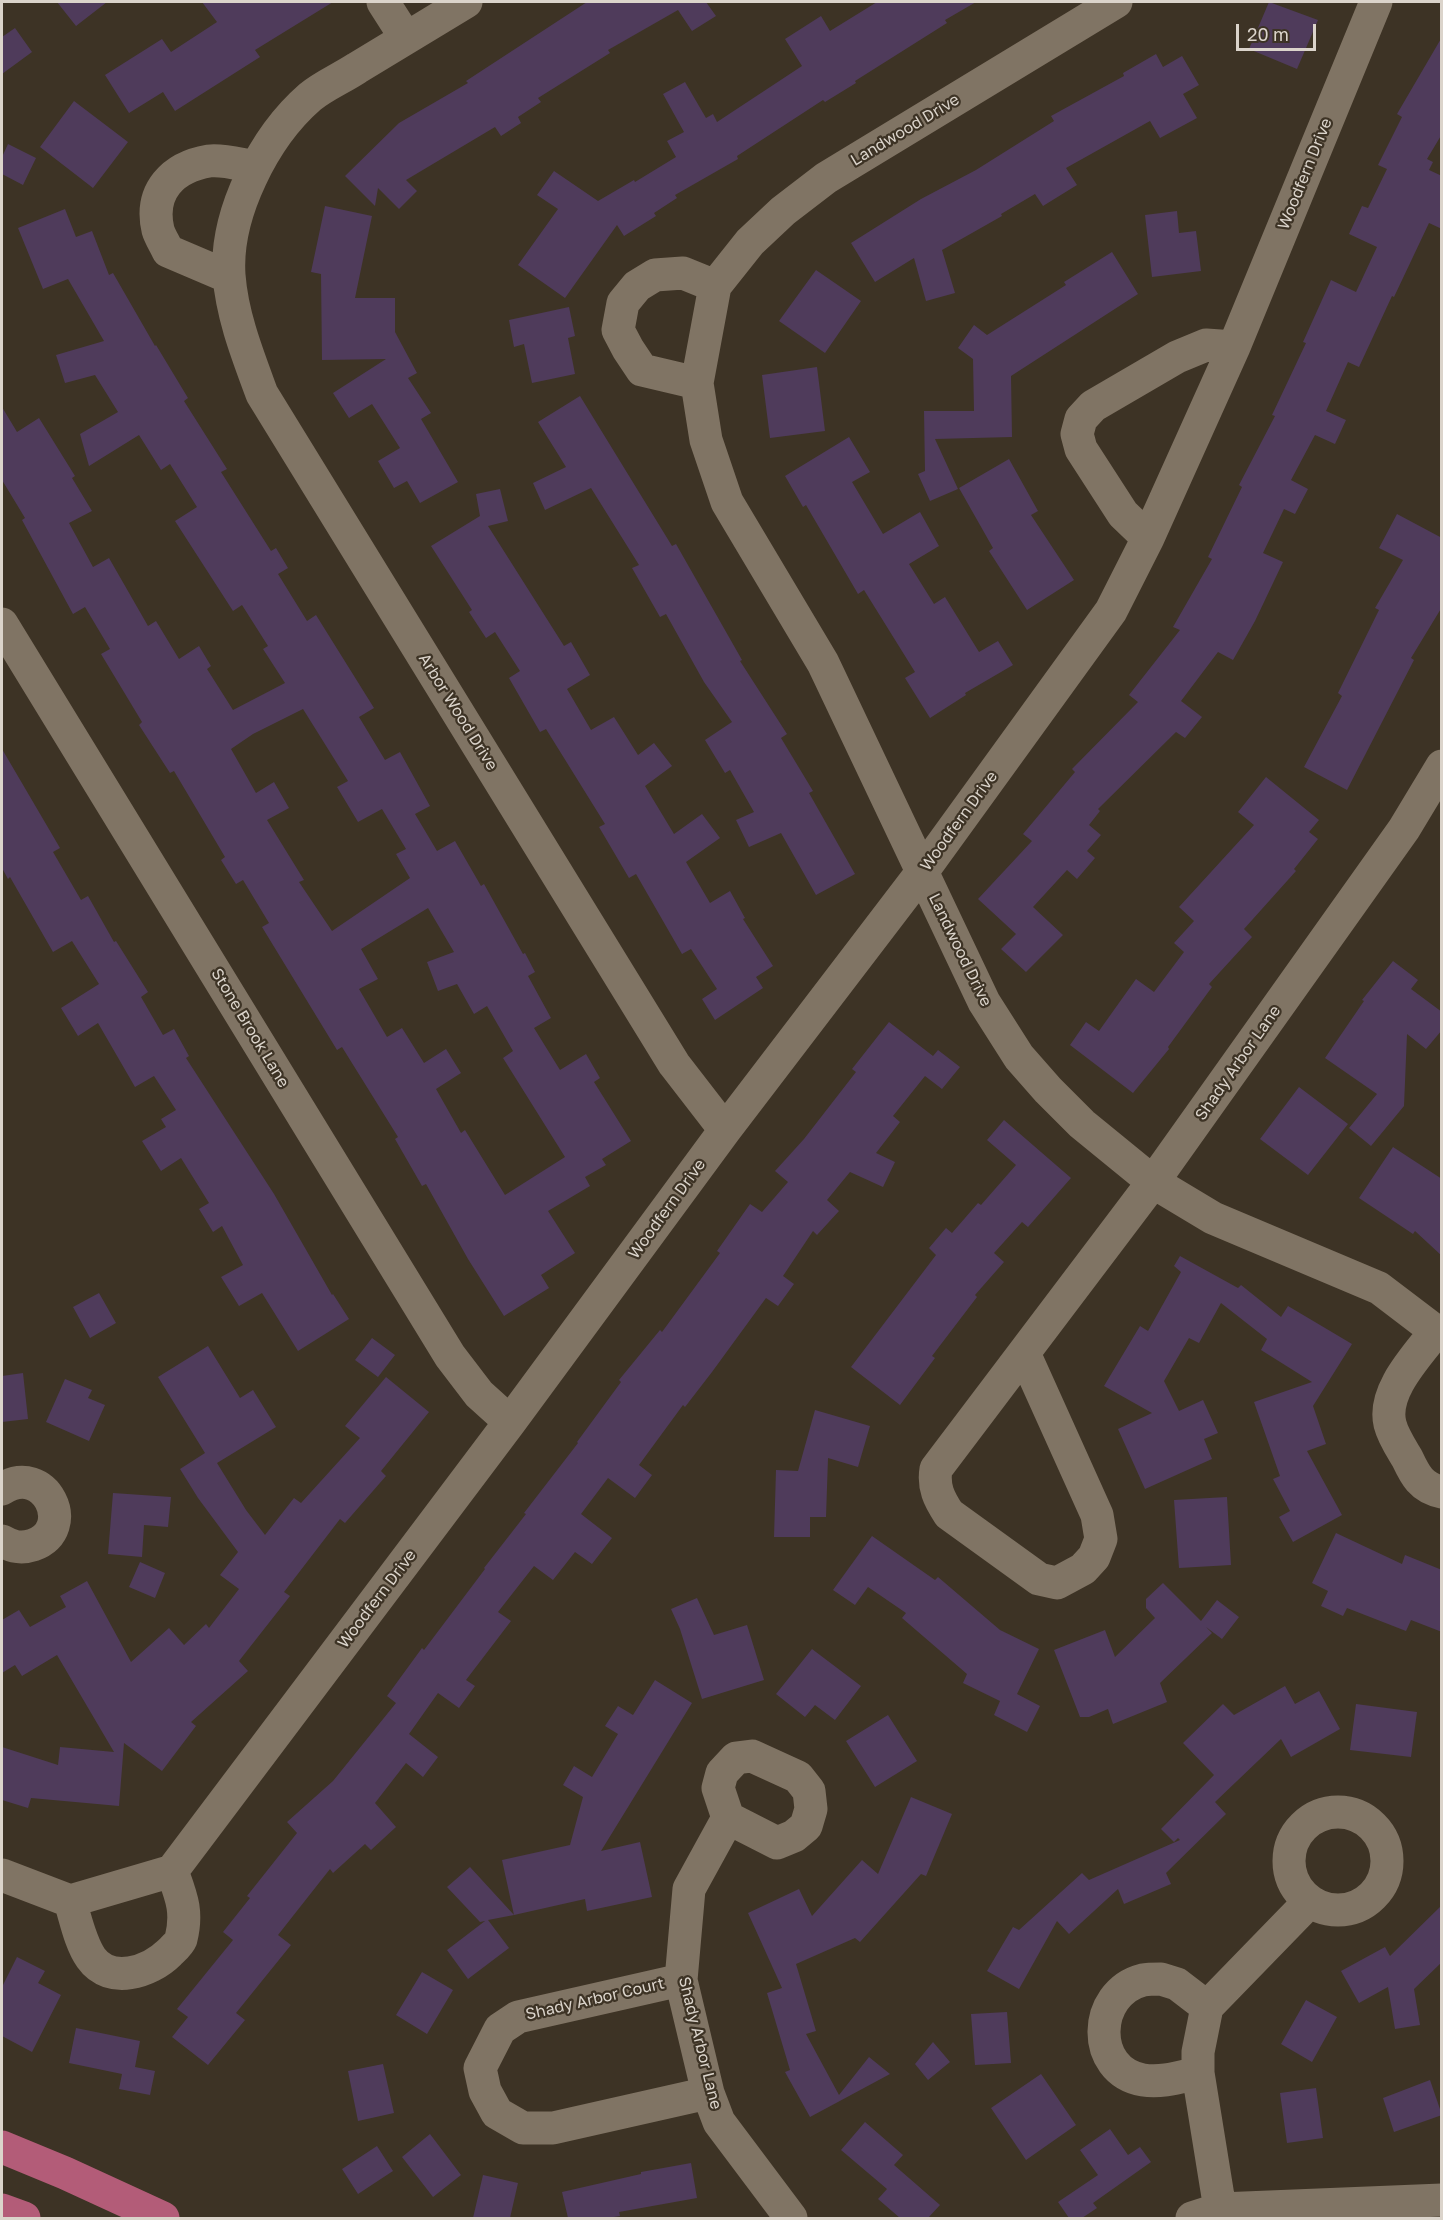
<!DOCTYPE html>
<style>
body{margin:0}
#map{position:relative;width:1443px;height:2220px;overflow:hidden;background:#3d3325;font-family:"Golos Text",sans-serif}
canvas{display:block}
.frame{position:absolute;inset:0;border:3px solid #dbd4cb;pointer-events:none}
.scale{position:absolute;left:1236px;top:24px;width:80px;height:27px;box-sizing:border-box;border:3px solid #dbd4cb;border-top:0;padding-left:8px;font-size:18px;line-height:21px;white-space:nowrap;color:#dbd4cb;-webkit-text-stroke:4px #3d3325;paint-order:stroke}
</style>
<div id="map">
<canvas width="1443" height="2220"></canvas>
<div class="frame"></div>
<div class="scale">20 m</div>
</div>
<script>
const context = document.querySelector('canvas').getContext('2d');
context.lineJoin = 'round';
function paint(path, color) { context.fillStyle = color; context.fill(path, 'evenodd'); }
function stroke(path, color, width, dash) { context.strokeStyle = color; context.lineWidth = width; context.lineCap = dash ? 'butt' : 'round'; context.setLineDash(dash || []); context.stroke(path); }
function label(font, color, halo, rows, align = 'center') {
  context.font = font + ' "Golos Text",sans-serif'; context.lineWidth = 4.5; context.setLineDash([]); context.textBaseline = 'middle'; context.strokeStyle = halo; context.fillStyle = color; for (const [text, x, y, turn = 0] of rows) {
    context.save(); context.translate(x, y); context.rotate((+turn || 0) * Math.PI / 180); context.textAlign = isNaN(turn) ? turn : align; if (halo) context.strokeText(text, 0, 0); context.fillText(text, 0, 0); context.restore();
  }
}
paint(new Path2D(`
 M57,2h50l-31,24z
 M202,2h131l-78,48 5,7 -85,54 -12,-19 -34,21 -24,-38 57,-36 9,13 46,-30z
 M587,2h119l10,14 -24,15 -14,-21 -70,40 2,3 -72,45 3,4 -23,15 3,6 -20,13 -6,-9 -89,53 11,11 -18,18 -21,-21 -3,18 -30,-30 54,-53 69,-40 -2,-2z
 M877,2h99l-31,18 2,3 -92,58 1,2 -31,19 -2,-2 -86,56 1,3 -63,36 2,3 -23,15 2,3 -32,20 -7,-11 -52,73 -47,-33 40,-56 -21,-14 17,-24 44,30 36,-21 1,2 41,-25 -9,-16 17,-9 -21,-38 22,-12 21,36 7,-4 4,8 85,-56 -17,-27 36,-23 9,15z
 M1269,2l49,18 -21,49 -48,-20z
 M15,28l17,24 -30,22v-37z
 M1442,37v97l-15,25 6,3 -4,8 13,6v53l-13,-6 -35,74 -2,-1 -33,71 -11,-5 -22,49 20,9 -11,24 -20,-9 -24,45 17,9 -13,25 -11,-5 -21,44 20,9 -28,59 -22,39 -15,-8 -37,49 21,16 -17,21 -9,-6 -78,77 2,2 -11,14 12,10 -14,16 8,7 -18,21 -10,-9 -34,37 30,28 -37,37 -25,-23 15,-15 -38,-35 54,-58 -9,-7 52,-62 -3,-3 66,-67 -9,-7 51,-65 -7,-3 39,-68 -4,-2 34,-70 -3,-2 36,-69 -3,-1 34,-72 -3,-1 28,-62 25,12 21,-45 -28,-13 13,-28 6,2 19,-39 -9,-4 24,-48 -5,-3z
 M1156,54l7,13 19,-11 17,29 -16,9 14,24 -37,20 -10,-17 -84,47 11,17 -34,21 -8,-12 -34,20 1,2 -60,34 13,43 -29,8 -12,-43 -39,24 -24,-39 70,-44 55,-29 78,-49 -3,-5 73,-40 -1,-3z
 M74,101l54,41 -35,46 -53,-41z
 M8,144l28,14 -13,27 -21,-11v-17z
 M325,206l47,10 -17,82h40v34l22,41 -9,5 23,35 -10,6 37,63 -38,21 -13,-22 -13,7 -16,-27 22,-13 -28,-44 -23,14 -16,-25 53,-34 -64,1 -1,-86 -10,-2z
 M65,209l11,28 16,-6 17,44 4,-2 42,73 1,-1 32,53 -4,3 43,68 -6,3 50,79 5,-3 12,20 -10,6 29,47 9,-6 58,93 -15,9 26,43 15,-8 30,54 -15,8 22,37 18,-10 26,45 3,-2 39,70 2,-1 10,19 -7,4 23,42 -17,10 26,42 26,-16 14,24 -6,4 37,59 -29,18 4,6 -21,12 5,9 -42,25 27,42 -34,22 8,13 -45,28 -36,-57 -42,-75 -4,2 -27,-47 3,-2 -56,-90 -5,3 -75,-123 7,-4 -26,-43 -7,4 -15,-24 4,-3 -51,-86 -4,2 -31,-48 3,-3 -41,-68 9,-5 -25,-42 -12,7 -51,-94 3,-2 -23,-38v-73l15,25 22,-14 36,58 -3,2 20,33 -23,12 24,44 16,-9 39,68 8,-5 23,38 20,-13 12,20 -4,3 26,41 52,-27 -22,-34 5,-3 -26,-41 -9,6 -58,-90 22,-14 -27,-43 -9,6 -22,-35 -50,31 -9,-32 38,-22 -23,-37 -30,8 -9,-28 48,-14 -36,-62 -25,10 -25,-61zM303,709l45,72 -11,6 21,35 24,-13 24,40 -10,5 14,24 -78,53 -33,-49 5,-2 -37,-60 22,-12 -15,-26 -18,11 -25,-44 22,-15zM428,908l26,44 -27,10 11,29 19,-7 17,30 13,-8 26,45 -10,7 62,99 -60,38 -40,-65 -4,3 -25,-44 25,-16 -15,-24 -22,14 -22,-35 -15,9 -28,-48 19,-10 -17,-30z
 M1177,211l2,22 17,-2 5,40 -49,6 -7,-62z
 M1112,252l26,42 -127,82 1,61 -77,2 23,50 -28,12 -12,-27 7,-3 -1,-60h50l-1,-52 -15,-11 16,-23 13,10 79,-50 -2,-3z
 M816,270l45,31 -36,52 -46,-32z
 M569,307l6,29 -7,2 7,36 -43,9 -8,-39 -10,3 -5,-27z
 M817,367l8,64 -55,7 -8,-63z
 M580,396l92,150 4,-2 66,116 -2,1 47,73 -6,4 32,53 -4,2 46,81 -39,21 -35,-62 -32,14 -13,-27 18,-8 -24,-42 -5,3 -20,-33 27,-18 -28,-40 -38,-68 -6,3 -28,-49 7,-3 -48,-77 -46,22 -12,-27 33,-16 -28,-45z
 M849,437l21,35 -18,10 31,52 37,-22 19,34 -30,18 25,40 11,-7 34,55 19,-11 15,24 -48,28 1,2 -36,23 -25,-40 10,-6 -51,-82 -6,4 -52,-89 -3,2 -18,-31z
 M1009,459l29,52 -7,4 43,65 -47,30 -38,-59 4,-3 -34,-60z
 M500,489l8,32 -20,5 76,120 7,-4 19,33 -23,14 24,41 23,-13 24,38 16,-12 18,23 -27,20 29,48 28,-20 18,24 -34,24 24,41 20,-12 15,27 -2,1 30,47 -17,11 7,11 -48,32 -13,-21 15,-10 -26,-40 -9,5 -46,-80 -7,4 -30,-51 6,-3 -59,-95 -6,3 -31,-54 11,-7 -25,-39 -9,6 -17,-26 3,-2 -41,-64 49,-30 -4,-22z
 M1397,514l45,24v69l-31,51 3,2 -67,130 -43,-23 38,-71 -4,-3 41,-83 -4,-2 28,-48 -24,-12z
 M2,749l58,99 -7,4 28,48 7,-4 26,46 2,-1 32,51 -7,5 22,38 11,-6 15,27 -3,2 88,136 58,101 1,-1 16,25 -51,32 -36,-58 -23,13 -18,-29 22,-12 -21,-39 -9,6 -14,-23 10,-6 -28,-45 -20,13 -19,-30 24,-14 -5,-8 15,-9 -22,-34 -19,11 -37,-64 -20,13 -17,-28 38,-24 -27,-43 -19,11 -43,-75 -2,2 -6,-11z
 M1266,777l53,43 -10,12 9,7 -24,30 2,2 -52,58 8,8 -43,47 3,3 -44,60 1,2 -36,44 -63,-48 16,-23 13,9 37,-52 18,13 30,-40 -10,-9 20,-22 -15,-14 75,-82 -16,-13z
 M1393,961l25,19 -7,9 31,23v18l-16,19 -19,-15 -3,72 -33,40 -22,-18 28,-34 -52,-36 39,-57 -2,-1z
 M889,1022l44,34 5,-6 22,17 -18,22 -17,-13 -32,40 7,6 -24,31 19,9 -12,25 -33,-15 -23,28 12,11 -22,24 -4,-4 -30,45 11,8 -16,22 -12,-8 -54,74 -27,35 -2,-2 -44,60 13,10 -17,23 -27,-20 -27,36 31,24 -20,26 -17,-12 -22,28 -19,-14 -36,46 13,9 -45,59 9,6 -16,22 -21,-15 -29,41 29,23 -15,20 -17,-14 -31,40 21,24 -25,23 -6,-6 -32,29 -3,-4 -52,66 13,10 -55,68 9,7 -37,45 -36,-28 16,-20 -11,-8 56,-69 -10,-8 27,-34 -3,-2 50,-63 -10,-11 46,-41 63,-78 -9,-7 35,-48 2,2 61,-81 -1,-1 42,-54 -2,-1 54,-70 -1,-1 44,-60 -2,-2 41,-50 2,2 58,-79 -3,-2 33,-47 12,8 26,-30 -13,-11 29,-32 52,-67 -4,-3z
 M1299,1087l49,37 -40,51 -48,-36z
 M1004,1120l67,58 -43,49 -6,-5 -28,31 10,9 -29,33 2,2 -45,59 3,2 -35,47 -49,-38 85,-112 -7,-7 17,-20 6,5 26,-30 3,2 35,-40 -29,-25z
 M1393,1147l49,32v77l-27,-25 -2,3 -54,-36z
 M1180,1256l58,32 3,-3 40,32 7,-11 64,38 -39,62 13,38 -19,7 35,64 -49,27 -14,-25 11,-6 -17,-32 7,-3 -26,-74 58,-20 -51,-32 6,-11 -46,-36 -22,40 -10,-5 -25,43 15,30 24,-11 15,33 -14,6 8,20 -67,30 -27,-60 34,-16 -48,-27 36,-60 8,5 33,-59 -7,-6z
 M99,1293l17,30 -26,15 -17,-31z
 M372,1338l23,17 -17,22 -23,-17z
 M208,1346l32,52 13,-8 23,37 -59,36 29,47 19,25 29,-37 7,5 59,-65 -15,-12 41,-49 43,35 -48,59 5,5 -41,47 -5,-4 -56,73 6,4 -51,65 9,10 -57,51 5,4 -34,45 -38,-28 -5,63 -88,-8 -3,10 -26,-8v-53l56,18 2,-18 54,5 -57,-97 -35,21 -7,-11 -13,8v-53l17,-10 11,17 36,-20 -6,-11 27,-15 44,81 38,-34 15,17 22,-21 3,4 30,-39 -19,-14 18,-23 -40,-54 -18,-29 25,-16 -47,-76z
 M23,1373l5,46 -26,3v-46z
 M65,1379l27,11 -4,8 17,7 -16,36 -43,-19z
 M815,1410l55,16 -12,41 -30,-9 -2,59h-16v20h-36l2,-67 22,1z
 M113,1493l58,4 -3,30 -24,-2 -2,32 -34,-3z
 M1227,1497l4,68 -52,3 -5,-68z
 M1336,1533l66,31 3,-9 37,15v62l-31,-12 -5,11 -59,-23 -4,8 -22,-10 7,-15 -16,-8z
 M872,1536l63,44 3,-3 62,53 39,19 -22,45 23,12 -13,26 -33,-17 6,-14 -37,-18 4,-9 -65,-56 4,-5 -38,-26 -13,18 -22,-15z
 M140,1562l25,11 -10,25 -26,-11z
 M1163,1583l38,38 16,-21 22,17 -17,22 -16,-12 6,6 -52,50 7,19 -54,22 -5,-15 -19,8h-9l-26,-67 51,-20 10,27 40,-39 -9,-10v-9z
 M697,1598l17,37 33,-10 17,55 -62,19 -22,-70 -9,-20z
 M812,1649l49,37 -26,34 -20,-15 -10,12 -29,-23z
 M655,1680l37,23 -91,148 39,-9 12,55 -65,14 -2,-12 -71,16 -12,-55 68,-15 13,-48 -20,-12 11,-19 18,11 26,-43 -13,-8 13,-20 15,9z
 M1285,1686l10,18 24,-13 21,38 -49,28 -10,-18 -66,63 11,12 -60,59 5,11 -47,20 -6,-15 -49,45 -12,-13 -38,68 -32,-18 26,-44 6,3 63,-57 7,7 91,-40 -2,-2 -4,4 -13,-13 53,-54 -31,-32 40,-39 11,11z
 M1356,1704l61,8 -6,45 -61,-7z
 M888,1715l29,46 -42,26 -29,-46z
 M911,1797l41,17 -26,62 -5,-2 -61,68 -5,-4 -59,26 20,67 -10,3 33,61 30,-38 21,17 -80,43 -25,-45 5,-2 -23,-77 15,-5 -34,-75 51,-24 13,27 50,-56 16,14z
 M470,1867l44,48 -26,5 21,28 -41,31 -21,-29 38,-29 -5,1 -33,-35z
 M1442,1905v57l-28,27 6,36 -25,4 -7,-42 -29,16 -18,-32 44,-24 5,9z
 M17,1957l28,14 -7,12 23,12 -29,57 -30,-16v-49z
 M422,1972l31,18 -26,44 -31,-19z
 M1306,2000l31,17 -25,45 -31,-18z
 M1007,2012l4,51 -36,2 -4,-51z
 M76,2028l64,13 -5,26 20,4 -5,24 -31,-6 3,-15 -53,-11z
 M933,2042l17,20 -22,18 -13,-16z
 M383,2064l11,49 -36,8 -10,-50z
 M1041,2074l35,51 -50,35 -35,-52z
 M1430,2080l12,35 -48,17 -11,-34z
 M1316,2088l7,50 -36,5 -7,-50z
 M865,2122l38,33 -9,10 46,40 -12,13h-28l-22,-19 9,-10 -46,-39z
 M1110,2129l18,26 12,-8 11,15 -58,41 4,5 -15,10h-13l-11,-16 40,-27 -18,-25z
 M430,2134l31,41 -28,22 -31,-40z
 M377,2146l16,25 -35,23 -16,-25z
 M691,2163l6,35 -78,14 1,4 -12,2h-40l-6,-26 79,-18v-2z
 M483,2175l35,8 -8,35h-37z`), '#4f3b5b');
stroke(new Path2D(`
 M383,2l23,36
 M466,2c-36,22 -73,44 -109,66 -15,10 -34,18 -47,29 -46,40 -85,117 -81,178 3,41 19,81 33,119l412,670 51,66
 M1116,2l-290,176 -43,33 -33,31 -35,44 -18,97 9,57 21,62 96,161 161,339 35,55 29,33 34,34 71,58 60,36 166,70 63,48
 M229,277l-61,-26c-3,-7 -8,-14 -10,-21 -9,-39 15,-63 51,-69 14,-2 33,4 47,6
 M697,383l-55,-13 -14,-21 -10,-19 5,-27 14,-17 18,-11 28,-2 32,13
 M1148,538l-25,-24 -42,-65 -4,-15 4,-15 12,-13 84,-49 29,-12 28,2
 M2,624l448,732 29,38 31,28
 M1436,1331c-19,25 -54,60 -46,93 3,12 11,24 17,34 8,17 14,30 35,34
 M1024,1353l73,162 4,24 -7,18 -11,12 -26,14 -18,-4 -90,-65c-10,-15 -16,-27 -13,-45l217,-287 251,-353 38,-63
 M2,1489c43,-28 76,40 31,56 -12,4 -21,2 -31,-4
 M1289 1861a49 49 0 1 1 98 0a49 49 0 1 1-98 0Z
 M728,1818l49,25 17,-7 12,-10 5,-17 -2,-18 -11,-14 -46,-21 -16,2 -14,15 -4,15 10,30 -39,71 -8,91 27,113 11,29 72,96
 M2,1875l68,26 102,-30 338,-449 215,-292 197,-258 189,-261 37,-73 86,-191 142,-345
 M70,1901c6,19 10,41 21,57 19,27 59,14 78,-5 4,-4 10,-9 12,-14 7,-28 0,-43 -9,-68
 M1161,1979l16,5 30,23 -9,45v21c-18,4 -36,10 -55,7 -53,-9 -51,-87 0,-100 5,-1 12,-1 18,-1z
 M681,1980l-163,37 -18,12 -20,39 5,23 12,22 26,15h30l155,-35
 M1207,2007l103,-106
 M1198,2073l22,136
 M1192,2218l28,-9 222,-9`), '#807464', 33);
stroke(new Path2D(`
 M2,2147l63,26 98,45
 M2,2210l22,8`), '#b35c78', 33);
label('16px', '#dbd4cb', '#3d3325', [
 ["Landwood Drive",905,130,-31],
 ["Woodfern Drive",1305,174,-68],
 ["Arbor Wood Drive",458,712,58],
 ["Woodfern Drive",959,821,-54],
 ["Landwood Drive",960,950,64],
 ["Stone Brook Lane",250,1028,59],
 ["Shady Arbor Lane",1238,1063,-55],
 ["Woodfern Drive",667,1209,-54],
 ["Woodfern Drive",377,1599,-53],
 ["Shady Arbor Court",595,1999,-13],
 ["Shady Arbor Lane",700,2043,76]
]);
</script>
